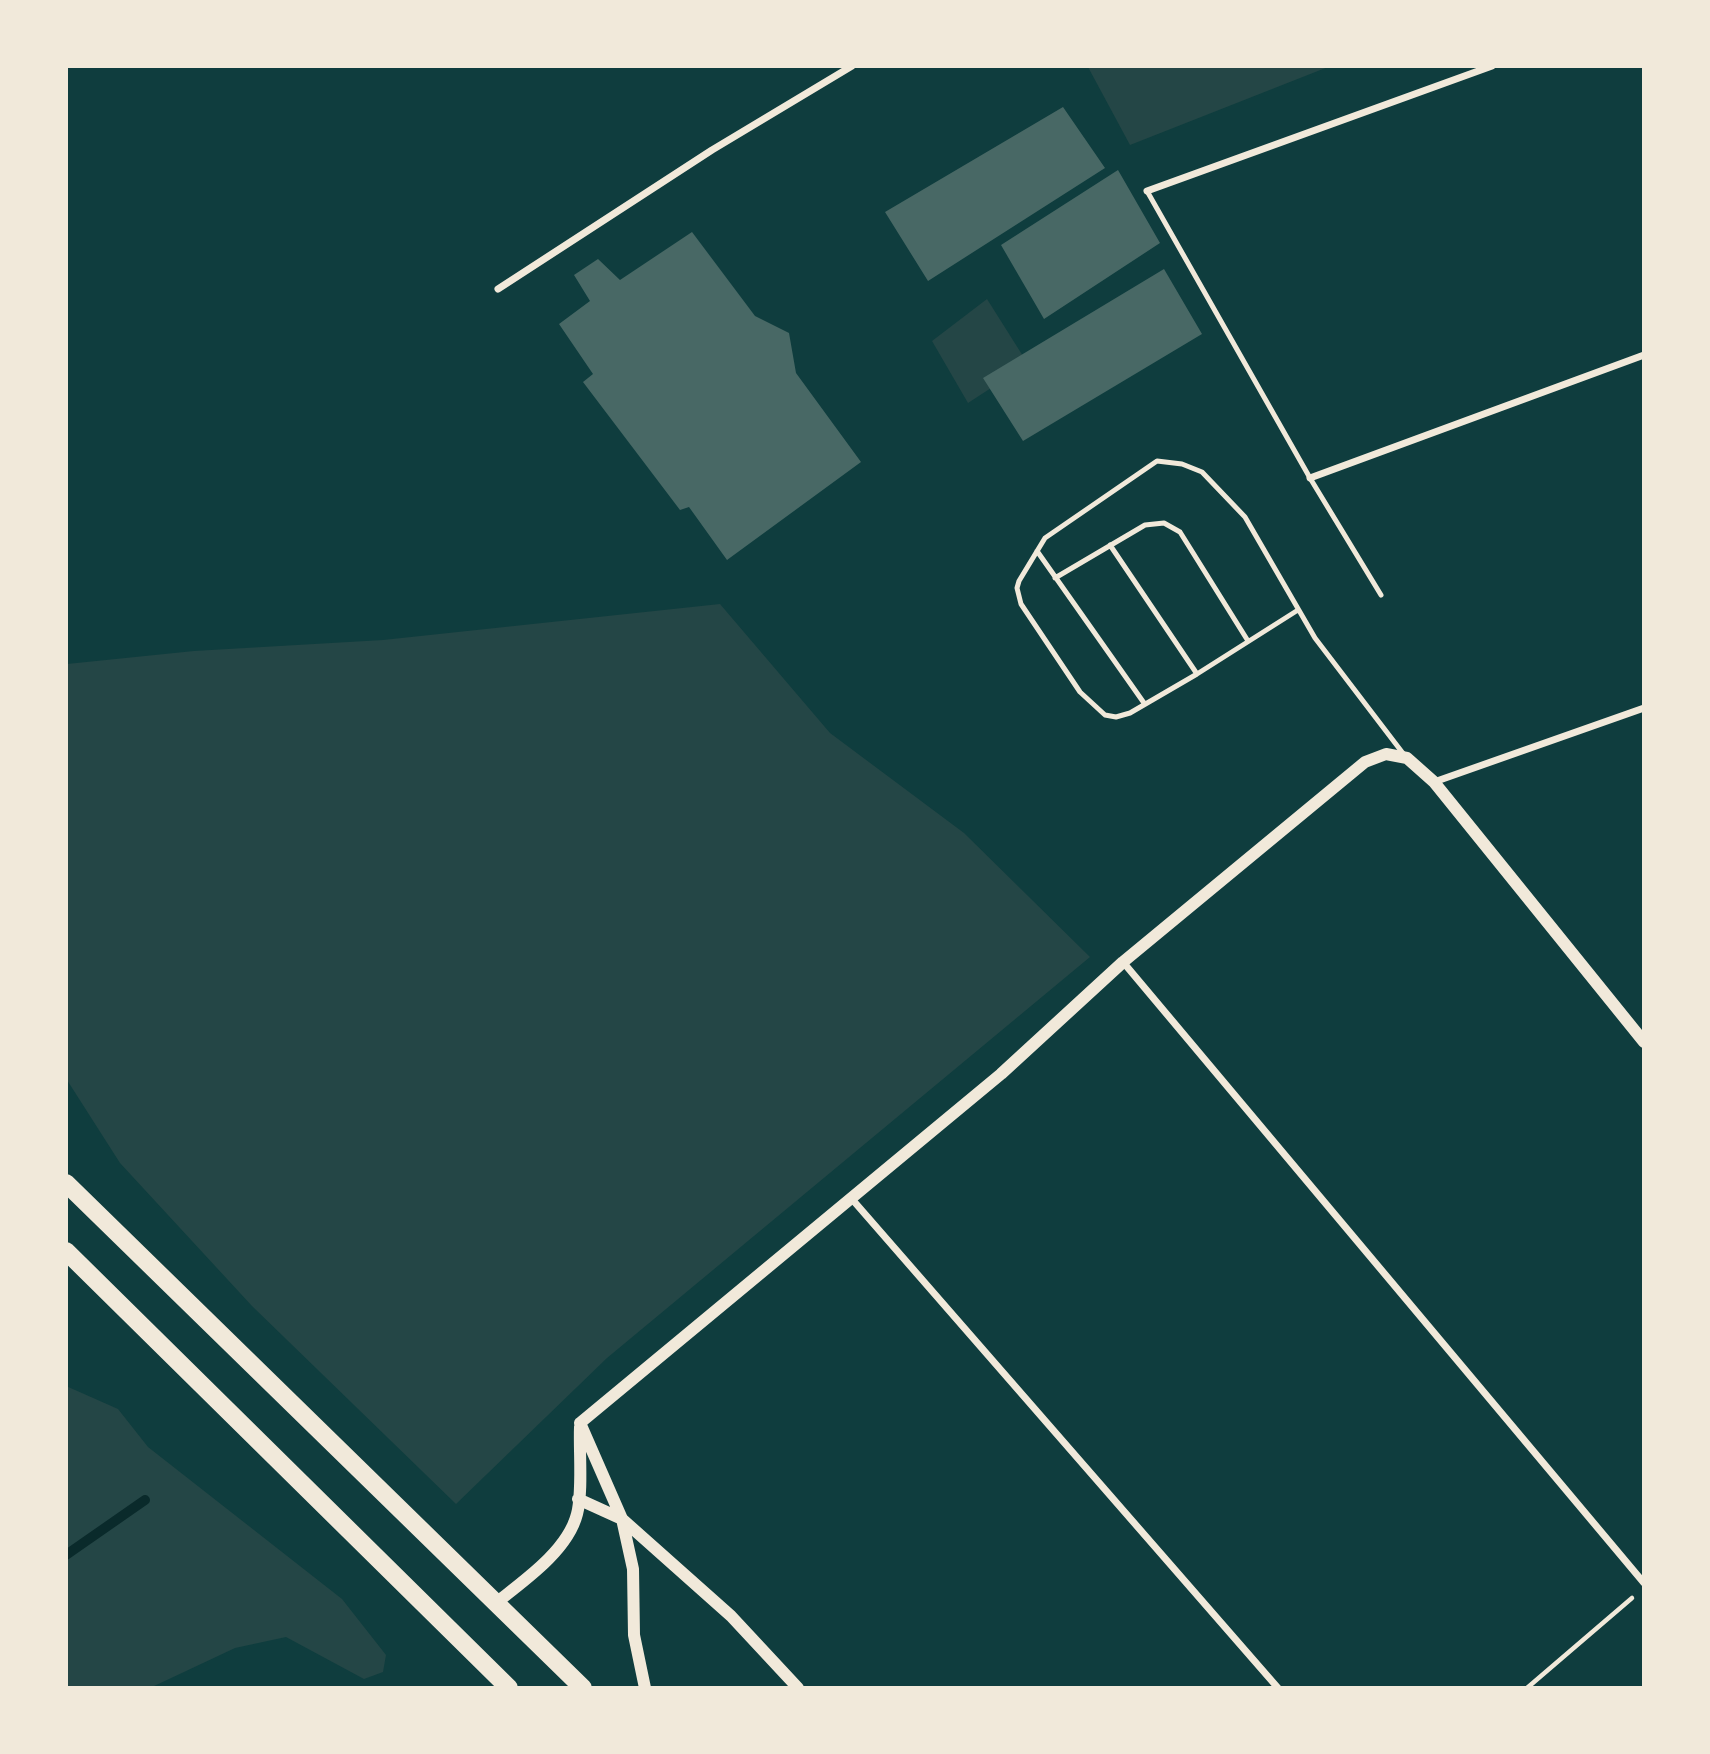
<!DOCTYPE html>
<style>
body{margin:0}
#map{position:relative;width:1710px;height:1754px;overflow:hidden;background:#0f3d3e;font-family:Arial,sans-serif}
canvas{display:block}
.frame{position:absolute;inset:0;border:68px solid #f1e9da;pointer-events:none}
</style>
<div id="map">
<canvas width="1710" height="1754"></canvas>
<div class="frame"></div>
</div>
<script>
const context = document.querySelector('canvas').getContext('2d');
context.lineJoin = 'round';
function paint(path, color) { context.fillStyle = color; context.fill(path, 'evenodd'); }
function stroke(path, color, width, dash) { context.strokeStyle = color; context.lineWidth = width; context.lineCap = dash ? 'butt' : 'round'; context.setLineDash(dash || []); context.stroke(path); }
paint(new Path2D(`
 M1088,67h240l-198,78z
 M987,299l41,65 -60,39 -36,-62z
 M720,604l110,129 134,100 126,124 -483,401 -151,146 -204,-198 -132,-143 -53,-83v-416l127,-13 189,-11z
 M66,1386l52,23 30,38 194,152 44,56 -3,17 -19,7 -78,-42 -51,11 -83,39h-85z`), '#244646');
stroke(new Path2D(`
 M66,1555l79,-55`), '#0a2a2b', 10);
paint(new Path2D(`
 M1063,107l42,61 -177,113 -43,-69z
 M1118,170l42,73 -116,76 -43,-74z
 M692,232l63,84 34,17 7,40 65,89 -134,98 -38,-53 -9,3 -97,-128 10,-8 -34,-50 31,-23 -16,-26 24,-16 22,21z
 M1164,269l38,65 -179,107 -40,-63z`), '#486865');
stroke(new Path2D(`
 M1527,1688l105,-90`), '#f1e9da', 4.5);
stroke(new Path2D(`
 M1147,191l163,287 71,117
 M1110,545l87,129
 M1037,551l107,152
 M1055,578l90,-53 19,-2 16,9 68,109
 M1298,610l-101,64 -67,39 -14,4 -11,-2 -25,-23 -59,-88 -4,-16 2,-7 26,-43 112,-77 25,3 20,8 43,45 70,121 90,118`), '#f1e9da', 5);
stroke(new Path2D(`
 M1147,191l345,-125
 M498,289l214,-139 140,-84
 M1310,478l334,-123
 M1434,782l210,-74
 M1123,962l521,621
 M851,1198l427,490`), '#f1e9da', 7);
stroke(new Path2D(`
 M580,1423l421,-349 122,-112 242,-200 21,-8 21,4 27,24 210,260
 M580,1423l42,96 11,50 1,66 11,53
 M578,1499l44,20 109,97 67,72
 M497,1602c28,-22 71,-52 80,-88 6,-23 2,-62 3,-87`), '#f1e9da', 12);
stroke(new Path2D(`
 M66,1183l517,505
 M66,1251l443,437`), '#f1e9da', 18);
</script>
